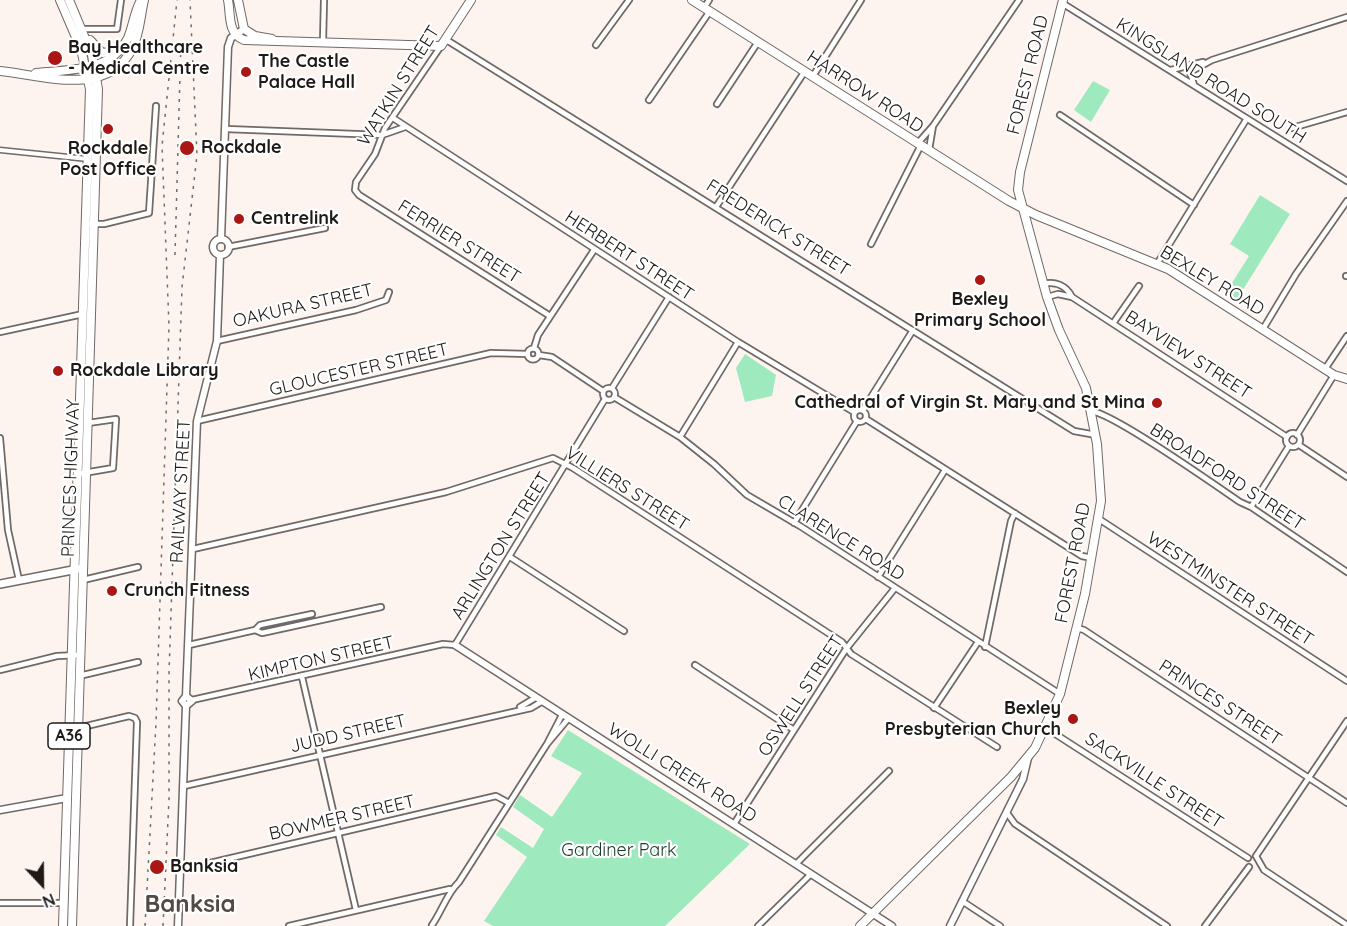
<!DOCTYPE html>
<style>
body{margin:0}
#map{position:relative;width:1347px;height:926px;overflow:hidden;background:#fef4ef;font-family:Quicksand,sans-serif}
canvas{display:block}
.north{position:absolute;left:12px;top:854px;width:60px;height:60px;-webkit-text-stroke:4px #fff;paint-order:stroke;rotate:158deg;font-size:16px;font-weight:700;line-height:24px;text-align:center;color:#1d1a18}
.north::after{content:'';display:block;margin:auto;width:21px;height:27px;background:#1d1a18;clip-path:polygon(50% 0,100% 100%,50% 72%,0 100%)}
</style>
<div id="map">
<canvas width="1347" height="926"></canvas>
<div class="north">N</div>
</div>
<script>
const context = document.querySelector('canvas').getContext('2d');
context.lineJoin = 'round';
function paint(path, color) { context.fillStyle = color; context.fill(path, 'evenodd'); }
function stroke(path, color, width, dash) { context.strokeStyle = color; context.lineWidth = width; context.lineCap = dash ? 'butt' : 'round'; context.setLineDash(dash || []); context.stroke(path); }
function label(font, color, halo, rows, align = 'center') {
  context.font = font + ' Quicksand,sans-serif'; context.lineWidth = 4.5; context.setLineDash([]); context.textBaseline = 'middle'; context.strokeStyle = halo; context.fillStyle = color; for (const [text, x, y, turn = 0] of rows) {
    context.save(); context.translate(x, y); context.rotate((+turn || 0) * Math.PI / 180); context.textAlign = isNaN(turn) ? turn : align; if (halo) context.strokeText(text, 0, 0); context.fillText(text, 0, 0); context.restore();
  }
}
paint(new Path2D(`
 M1093,81l17,9 -19,32 -17,-12z
 M1260,195l30,19 -54,87 -11,-7 24,-38 -19,-12z
 M745,354l31,21 -4,21 -27,6 -9,-34z
 M568,730l182,114 -85,82h-172l-9,-5 43,-64 -31,-22 5,-8 32,21 11,-19 -31,-22 7,-12 32,22 30,-44 -31,-17z`), '#9eeabe');
const pedestrian = new Path2D(`
 M0,150l88,9`);
const minor = new Path2D(`
 M1062,3l285,178
 M704,8l5,-8
 M83,29h34l4,-29
 M445,39l629,392 22,4
 M323,41l1,-41
 M596,45l33,-45
 M441,46l-56,82 -10,26 -19,28 -1,8 4,5 191,121
 M1171,70l32,-8
 M813,76l48,-76
 M1194,85l-4,-13 22,-12 135,-43
 M649,100l61,-89
 M717,104l41,-62
 M1060,115l134,90
 M393,118l345,224 116,70
 M1292,128l55,-16
 M226,129l156,6 23,-8
 M918,143l15,-17 86,-126
 M929,150l4,-24
 M716,207l89,-136
 M91,224h13l45,-11 7,-107
 M871,244l50,-99
 M228,247l97,-19
 M1157,264l89,-144
 M1346,276h1
 M1043,284c12,-3 23,1 29,13
 M1047,297l11,-3 14,3 215,140
 M1114,322l25,-36
 M1263,329l33,-55 51,-73
 M0,332l83,-18
 M217,341l139,-31 30,-10 3,-8
 M534,348l4,-13 56,-85
 M527.5 354a5.5 5.5 0 1 1 11 0a5.5 5.5 0 1 1-11 0Z
 M539,355l13,2 51,34
 M1325,369l22,-33
 M603 394a6 6 0 1 1 12 0a6 6 0 1 1-12 0Z
 M612,388l57,-91
 M614,397l66,40 34,27 33,31 53,31 260,168
 M854 416a6 6 0 1 1 12 0a6 6 0 1 1-12 0Z
 M863,410l50,-80
 M1091,411c22,2 124,74 149,91l11,5 96,65
 M866,419l216,137 10,2
 M197,421l294,-68 37,1
 M1286 440a7 7 0 1 1 14 0a7 7 0 1 1-14 0Z
 M1297,435l37,-60
 M680,437l58,-95
 M0,438l8,92 11,50
 M1299,445l48,32
 M78,474l35,-6 3,-49 -28,4
 M1251,507l38,-61
 M1099,519l248,162
 M794,523l63,-102
 M193,549l253,-57 107,-34 20,10 269,174 9,12 146,93
 M510,557l114,74
 M878,577l67,-107
 M83,580l55,-13
 M1077,628l7,2 263,173
 M255,630l7,3 119,-26
 M189,645l66,-15 5,-5 52,-11
 M985,647l26,-126 4,-8
 M695,665l99,65
 M0,670l57,-14 23,-1
 M79,676l59,-14
 M302,677l54,233
 M192,700l251,-56 12,1 150,-246
 M520,707l15,-9
 M934,708l44,-66
 M78,728l51,-12 6,2 2,4 -7,204
 M1046,728l202,130
 M548,742l14,-27
 M184,786l347,-78 10,-6
 M1007,813l8,11 152,102
 M734,824l112,-175 49,-61
 M1256,856l91,-135
 M1256,856l8,14 83,55
 M796,864l93,-93
 M180,870l316,-74 13,7
 M962,901l38,25
 M0,903h63
 M432,925c10,-14 15,-32 27,-43l88,-138 21,-25
 M289,926l161,-37
 M758,926l53,-52
 M1205,926l44,-59`);
const tertiary = new Path2D(`
 M221,239l7,-192 3,-9 13,-9
 M213 247a8 8 0 1 1 16 0a8 8 0 1 1-16 0Z
 M455,645l437,281
 M186,706l6,-5 -6,-5
 M0,810l67,-12
 M178,926l8,-220 -4,-5 4,-5 11,-275 20,-80 3,-86
 M950,926l73,-147 5,-21`);
const secondary = new Path2D(`
 M0,584l83,-16`);
const primary = new Path2D(`
 M228,0c3,15 -1,33 16,40l197,6 30,-46
 M238,0l6,29 11,7 17,3
 M692,0l317,201 27,14 132,54 166,106 13,4
 M0,71c41,4 107,27 132,-22 8,-15 8,-32 12,-49
 M36,73c34,-4 74,0 92,-35 5,-12 6,-24 12,-36
 M860,926l151,-149 24,-29 25,-54 25,-100 16,-93 -4,-57 -11,-56 -27,-58 -12,-33 -29,-107 2,-18 43,-172`);
const trunk = new Path2D(`
 M60,0l21,49 9,40 -27,837
 M69,0l23,55 6,34 -26,837
 M90,40l12,13 8,-1 13,-7`);
stroke(pedestrian, '#716965', 7);
stroke(minor, '#716965', 8);
stroke(tertiary, '#716965', 9);
stroke(secondary, '#716965', 10);
stroke(primary, '#716965', 10);
stroke(trunk, '#716965', 10);
stroke(pedestrian, '#fff', 4);
stroke(minor, '#fff', 4.5);
stroke(tertiary, '#fff', 6);
stroke(secondary, '#fff', 7);
stroke(primary, '#fff', 8);
stroke(trunk, '#fff', 8);
stroke(new Path2D(`
 M175,255l6,-216
 M145,926l11,-203 13,-397 -7,-180 15,-146
 M163,926l6,-127v-126l13,-386 15,-132 -7,-155`), '#726c69', 1.5, [3, 6]);
for (const [x, y, r, color] of [
 [55,58,8,"#a91613"],
 [246,72,6,"#a91613"],
 [108,129,6,"#a91613"],
 [187,148,8,"#a91613"],
 [239,219,6,"#a91613"],
 [980,280,6,"#a91613"],
 [58,371,6,"#a91613"],
 [1157,403,6,"#a91613"],
 [112,591,6,"#a91613"],
 [1073,719,6,"#a91613"],
 [157,867,8,"#a91613"]
]) { const dot = new Path2D(); dot.arc(x, y, r, 0, 2 * Math.PI); context.fillStyle = color; context.fill(dot); stroke(dot, '#fff', 2); }
for (const [x, y, w] of [
 [69,736,42]
]) { const box = new Path2D(); box.roundRect(x - w / 2, y - 13, w, 26, 4.5); context.fillStyle = '#fff'; context.fill(box); stroke(box, '#1d1a18', 1.5); }
label('bold 16px', '#1d1a18', null, [
 ["A36",69,736]
]);
label('bold 18px', '#1d1a18', '#fff', [
 ["Bay Healthcare",68,48],
 ["- Medical Centre",68,69],
 ["The Castle",258,62],
 ["Palace Hall",258,83],
 ["Rockdale",201,148],
 ["Rockdale",108,149,"center"],
 ["Post Office",108,170,"center"],
 ["Centrelink",251,219],
 ["Bexley",980,300,"center"],
 ["Primary School",980,321,"center"],
 ["Rockdale Library",70,371],
 ["Cathedral of Virgin St. Mary and St Mina",1145,403,"right"],
 ["Crunch Fitness",124,591],
 ["Bexley",1061,709,"right"],
 ["Presbyterian Church",1061,730,"right"],
 ["Banksia",170,867]
], 'left');
label('18px', '#1d1a18', '#fff', [
 ["FOREST ROAD",1028,75,-76],
 ["KINGSLAND ROAD SOUTH",1211,81,32],
 ["WATKIN STREET",399,86,-58],
 ["HARROW ROAD",865,92,33],
 ["FREDERICK STREET",778,228,32],
 ["FERRIER STREET",459,242,32],
 ["HERBERT STREET",629,256,33],
 ["BEXLEY ROAD",1212,281,31],
 ["OAKURA STREET",303,306,-13],
 ["BAYVIEW STREET",1188,355,33],
 ["GLOUCESTER STREET",359,370,-13],
 ["BROADFORD STREET",1227,477,33],
 ["PRINCES HIGHWAY",71,478,-88],
 ["VILLIERS STREET",627,489,32],
 ["RAILWAY STREET",181,491,-87],
 ["CLARENCE ROAD",841,538,32],
 ["ARLINGTON STREET",501,546,-58],
 ["FOREST ROAD",1073,563,-79],
 ["WESTMINSTER STREET",1230,589,33],
 ["KIMPTON STREET",321,659,-13],
 ["OSWELL STREET",801,696,-57],
 ["PRINCES STREET",1220,703,33],
 ["JUDD STREET",348,734,-13],
 ["WOLLI CREEK ROAD",682,773,32],
 ["SACKVILLE STREET",1154,781,33],
 ["BOWMER STREET",342,818,-13]
]);
label('18px', '#173927', '#fff', [
 ["Gardiner Park",619,851]
]);
label('bold 24px', '#524a46', '#fff', [
 ["Banksia",190,905]
]);
</script>
